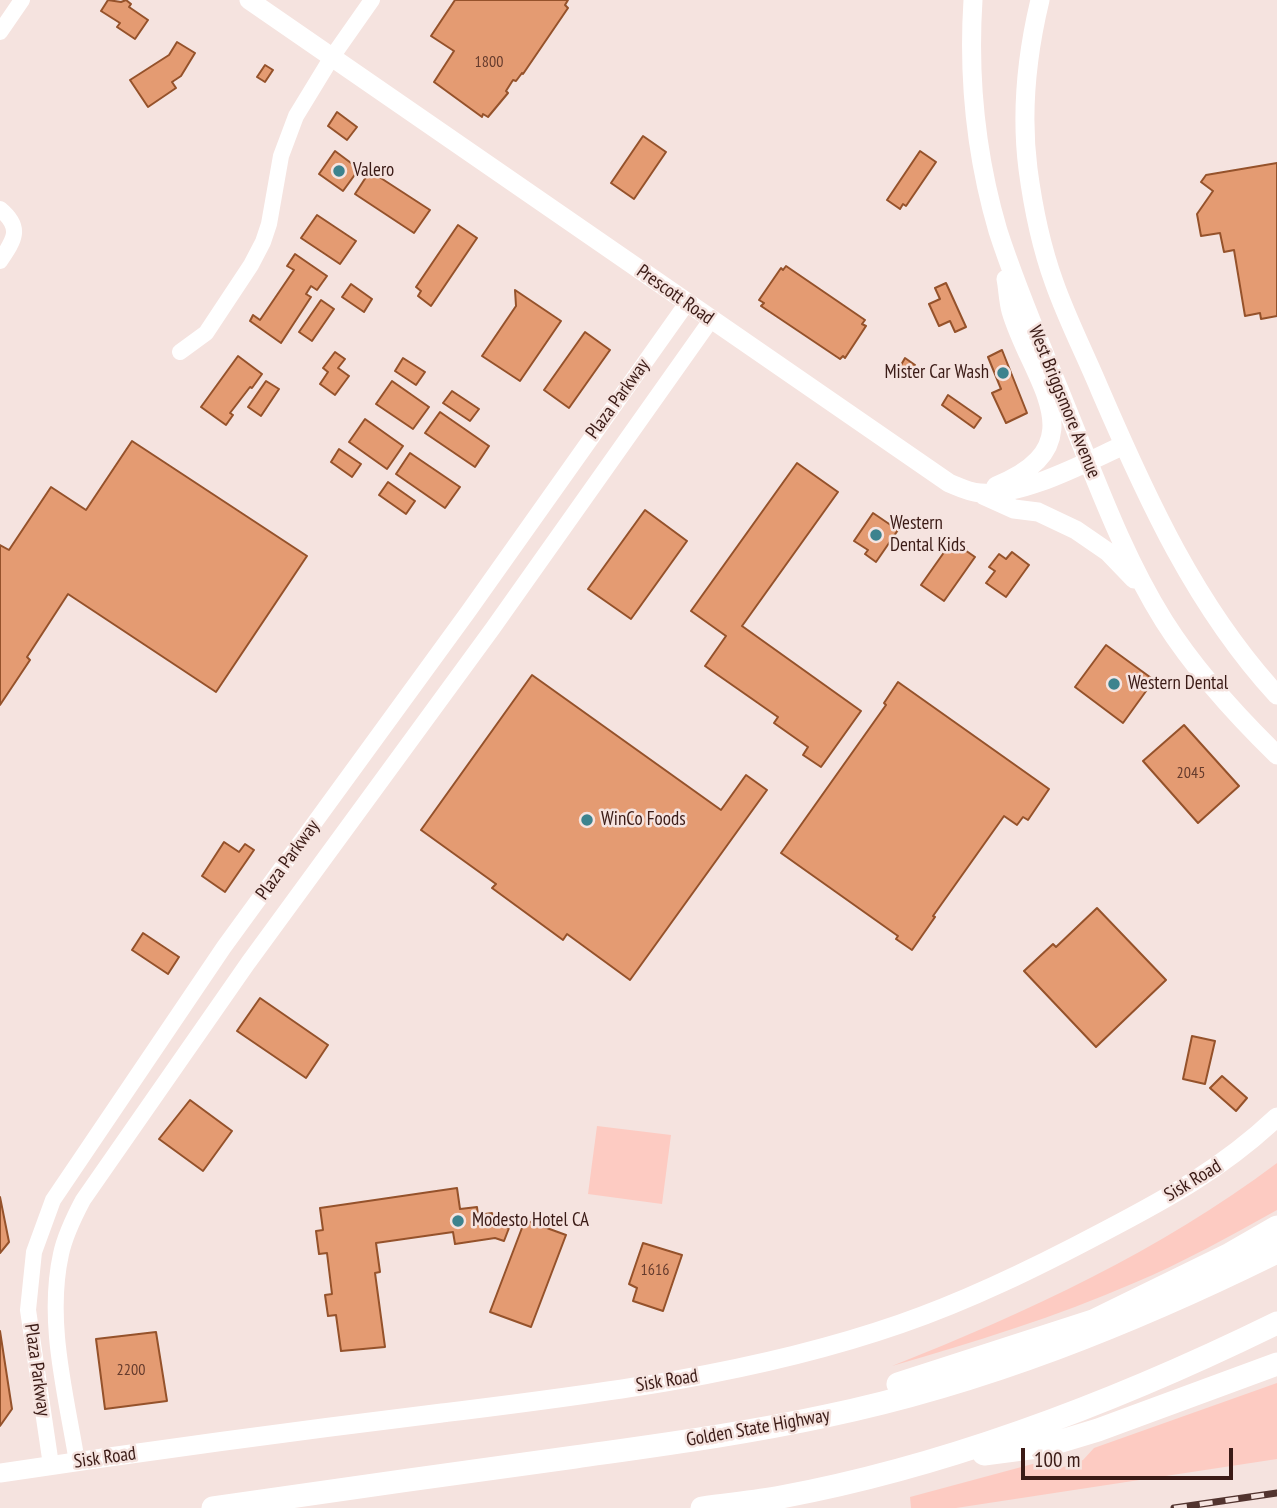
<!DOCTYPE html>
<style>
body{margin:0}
#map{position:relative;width:1277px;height:1508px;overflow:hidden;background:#f5e3df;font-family:"PT Sans Narrow",sans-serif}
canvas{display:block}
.scale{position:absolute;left:1021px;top:1448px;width:212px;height:32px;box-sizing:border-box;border:4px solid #3b1b16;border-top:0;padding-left:9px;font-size:21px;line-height:24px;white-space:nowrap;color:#3b1b16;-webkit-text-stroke:5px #f5e3df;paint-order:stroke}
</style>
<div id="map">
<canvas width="1277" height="1508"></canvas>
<div class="scale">100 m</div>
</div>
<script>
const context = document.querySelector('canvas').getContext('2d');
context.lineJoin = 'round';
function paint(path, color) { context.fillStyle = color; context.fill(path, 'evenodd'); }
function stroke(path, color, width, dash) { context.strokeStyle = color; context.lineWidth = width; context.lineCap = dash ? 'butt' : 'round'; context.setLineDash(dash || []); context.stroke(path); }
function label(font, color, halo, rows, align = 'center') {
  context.font = font + ' "PT Sans Narrow",sans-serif'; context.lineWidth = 5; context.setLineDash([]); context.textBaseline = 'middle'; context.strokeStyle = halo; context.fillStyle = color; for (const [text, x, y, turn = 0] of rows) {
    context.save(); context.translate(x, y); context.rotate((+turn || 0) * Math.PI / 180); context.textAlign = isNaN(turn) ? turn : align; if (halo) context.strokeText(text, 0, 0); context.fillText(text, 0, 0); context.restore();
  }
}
paint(new Path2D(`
 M597,1126l74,9 -9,69 -74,-10z
 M1277,1163v47c-47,26 -93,52 -143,73 -78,34 -160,59 -242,83 136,-54 268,-115 385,-203z
 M1277,1383v76l-321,49h-45l-1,-11 130,-35 15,8 28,-10 11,-12z`), '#fdcbc2');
const building = new Path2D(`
 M108,0l13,2 5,-2 5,4 -2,3 19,13 -13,19 -18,-12 3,-4 -19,-12z
 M455,0h113l-3,5 3,3 -45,66 -1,-1 -6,8 -3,-1 -7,11 2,2 -20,24 -5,-3 -1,3 -48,-35 20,-31 -23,-15z
 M177,42l18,11 -14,23 -9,6 4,6 -28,19 -18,-27 39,-25z
 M265,65l8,5 -8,12 -8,-5z
 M337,112l20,15 -10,13 -19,-14z
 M643,136l23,16 -32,47 -23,-16z
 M335,151l24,18 -16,22 -24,-17z
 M920,151l16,11 -30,44 -3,-2 -3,5 -13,-9z
 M1277,163v153l-16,3 -1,-6 -15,3 -11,-66 -10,2 -4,-19 -19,3 -4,-22 16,-23 -12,-9 5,-7z
 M370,171l60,39 -16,23 -59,-39z
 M317,215l39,26 -16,23 -39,-26z
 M458,225l19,13 -46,68 -13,-10 3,-5 -5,-4z
 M295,254l32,22 -10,14 -6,-4 -5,8 5,3 -30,46 -31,-22 3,-6 7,5 34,-50 -7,-4z
 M786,266l79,54 -3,4 4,2 -21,32 -2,-2 -3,3 -79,-53 3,-3 -5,-3 22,-32 2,2z
 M946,283l20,44 -11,5 -5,-11 -11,5 -10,-22 11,-5 -5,-11z
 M351,284l21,15 -8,13 -22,-15z
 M515,290l46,31 -41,60 -38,-25 34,-50z
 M321,300l13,9 -22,32 -13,-9z
 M585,332l25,18 -41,58 -25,-18z
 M1002,350l25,63 -21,10 -14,-30 9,-4 -13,-32z
 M335,352l10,7 -7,9 11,8 -14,19 -15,-11 8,-12 -5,-4z
 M238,356l24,18 -10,14 -2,-1 -20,26 3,2 -7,10 -25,-18z
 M403,358l22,14 -9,13 -21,-14z
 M905,358l10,7 -9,13 -9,-6z
 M266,381l13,8 -18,27 -13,-9z
 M392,381l37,26 -16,22 -37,-25z
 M452,391l27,18 -9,12 -27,-18z
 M948,395l33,23 -7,10 -32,-23z
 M440,412l49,34 -14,21 -50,-34z
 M365,419l38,27 -16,23 -38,-27z
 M132,441l175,115 -91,136 -148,-98 -41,63 3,3 -30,45v-160l9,5 42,-63 35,23z
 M339,449l22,15 -9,13 -21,-15z
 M410,453l50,34 -15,21 -49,-34z
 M797,463l41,29 -96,134 119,85 -40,56 -18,-12 5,-8 -34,-24 4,-6 -73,-51 21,-30 -35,-25z
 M388,482l27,19 -9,13 -27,-19z
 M645,510l42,31 -56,78 -43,-30z
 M873,513l25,17 -22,32 -11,-8 3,-4 -14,-9z
 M952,541l23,16 -31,44 -23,-16z
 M1012,552l17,13 -23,32 -20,-14 9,-12 -6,-4 10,-13 7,5z
 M1106,645l48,35 -31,43 -48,-36z
 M532,675l189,135 25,-35 21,15 -137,190 -63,-46 -4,6 -71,-52 4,-4 -75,-54z
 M898,682l151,107 -21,31 -5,-3 -6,8 -13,-9 -71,100 2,1 -23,33 -16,-11 2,-3 -117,-83 105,-148 -2,-2z
 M1184,725l55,61 -41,37 -55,-62z
 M224,842l15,10 6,-8 9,6 -29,42 -23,-16z
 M1097,908l69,72 -70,67 -72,-76 29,-27 3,3z
 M143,933l36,24 -11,17 -36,-24z
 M260,998l68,47 -22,33 -69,-47z
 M1192,1036l23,5 -10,43 -22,-5z
 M1222,1076l25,22 -11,13 -26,-23z
 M190,1100l42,31 -29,40 -44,-32z
 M457,1188l3,21 17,-2 1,8 14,-2 2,10 15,5 -5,13 -9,-3 -40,6 -2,-12 -77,11 4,29 -5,1 10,74 -44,4 -5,-36 -8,1 -3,-21 7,-1 -5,-41 -8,1 -3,-23 7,-1 -3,-22z
 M0,1197l9,45 -9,11z
 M525,1220l41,15 -35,92 -41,-15z
 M643,1243l39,12 -19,56 -30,-10 4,-13 -8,-4z
 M0,1331l12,78 -12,17z
 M156,1332l11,69 -62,8 -9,-70z`);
paint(building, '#e49b72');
stroke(building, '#95522b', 2);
stroke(new Path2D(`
 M0,32l22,-32
 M0,209c23,19 14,31 0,52
 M180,352l26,-19 45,-68 12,-23 6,-18 12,-68 15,-40 36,-59 40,-57
 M77,1462c-11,-68 -31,-140 -16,-208 4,-19 13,-37 22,-54l165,-237 245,-335 218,-308
 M51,1465l-23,-155 6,-58 19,-52 171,-253 244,-335 219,-309`), '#fff', 16);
stroke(new Path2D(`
 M249,0l700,483c10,4 19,9 31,10 44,3 104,-30 144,-48
 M973,0c-5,78 3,156 25,231 19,59 44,116 67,173 30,73 57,150 99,217 31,49 72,94 113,134
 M1040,0c-13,54 -19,114 -12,169 5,38 13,77 26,113 13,37 31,72 46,108 47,109 96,217 177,305
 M996,486c104,-42 35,-106 15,-175 -3,-11 -3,-22 -5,-32
 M983,495l31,14 24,3 38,18 32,22 26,27
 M0,1473c147,-22 295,-42 442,-60 154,-19 311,-38 458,-89 70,-24 137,-57 203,-92 65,-34 120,-64 174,-115`), '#fff', 19);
stroke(new Path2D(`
 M898,1384l195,-63 137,-67 47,-27
 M984,1454l61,-8 53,-16 179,-66
 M213,1508c121,-18 241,-34 362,-51 84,-12 168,-23 251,-41 158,-33 307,-93 451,-164
 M702,1508c26,-4 53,-6 79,-11 172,-32 339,-97 496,-174`), '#fff', 23);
const rail = new Path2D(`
 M1174,1508l103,-15`);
stroke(rail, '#52342f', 7);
stroke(rail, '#f5e3df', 4.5, [13]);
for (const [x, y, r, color] of [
 [339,171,7,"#3d838e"],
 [1003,373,7,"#3d838e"],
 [876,535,7,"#3d838e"],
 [1114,684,7,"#3d838e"],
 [587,820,7,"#3d838e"],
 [458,1221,7,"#3d838e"]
]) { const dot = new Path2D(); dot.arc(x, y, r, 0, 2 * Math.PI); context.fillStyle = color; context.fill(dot); stroke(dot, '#f5e3df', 2.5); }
label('16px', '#653b2d', null, [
 ["1800",489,62],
 ["2045",1191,773],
 ["1616",655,1270],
 ["2200",131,1370]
]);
label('19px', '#3b1b16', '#f5e3df', [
 ["Valero",353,171],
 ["Mister Car Wash",989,373,"right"],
 ["Western",890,524],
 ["Dental Kids",890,546],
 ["Western Dental",1128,684],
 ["WinCo Foods",601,820],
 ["Modesto Hotel CA",472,1221]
], 'left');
label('19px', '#3b1b16', '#f5e3df', [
 ["Prescott Road",675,295,35],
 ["Plaza Parkway",618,399,-54],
 ["West Briggsmore Avenue",1064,402,68],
 ["Plaza Parkway",288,860,-54],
 ["Sisk Road",1193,1181,-31],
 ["Plaza Parkway",37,1370,82],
 ["Sisk Road",667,1381,-9],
 ["Golden State Highway",758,1428,-10],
 ["Sisk Road",105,1458,-8]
]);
</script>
